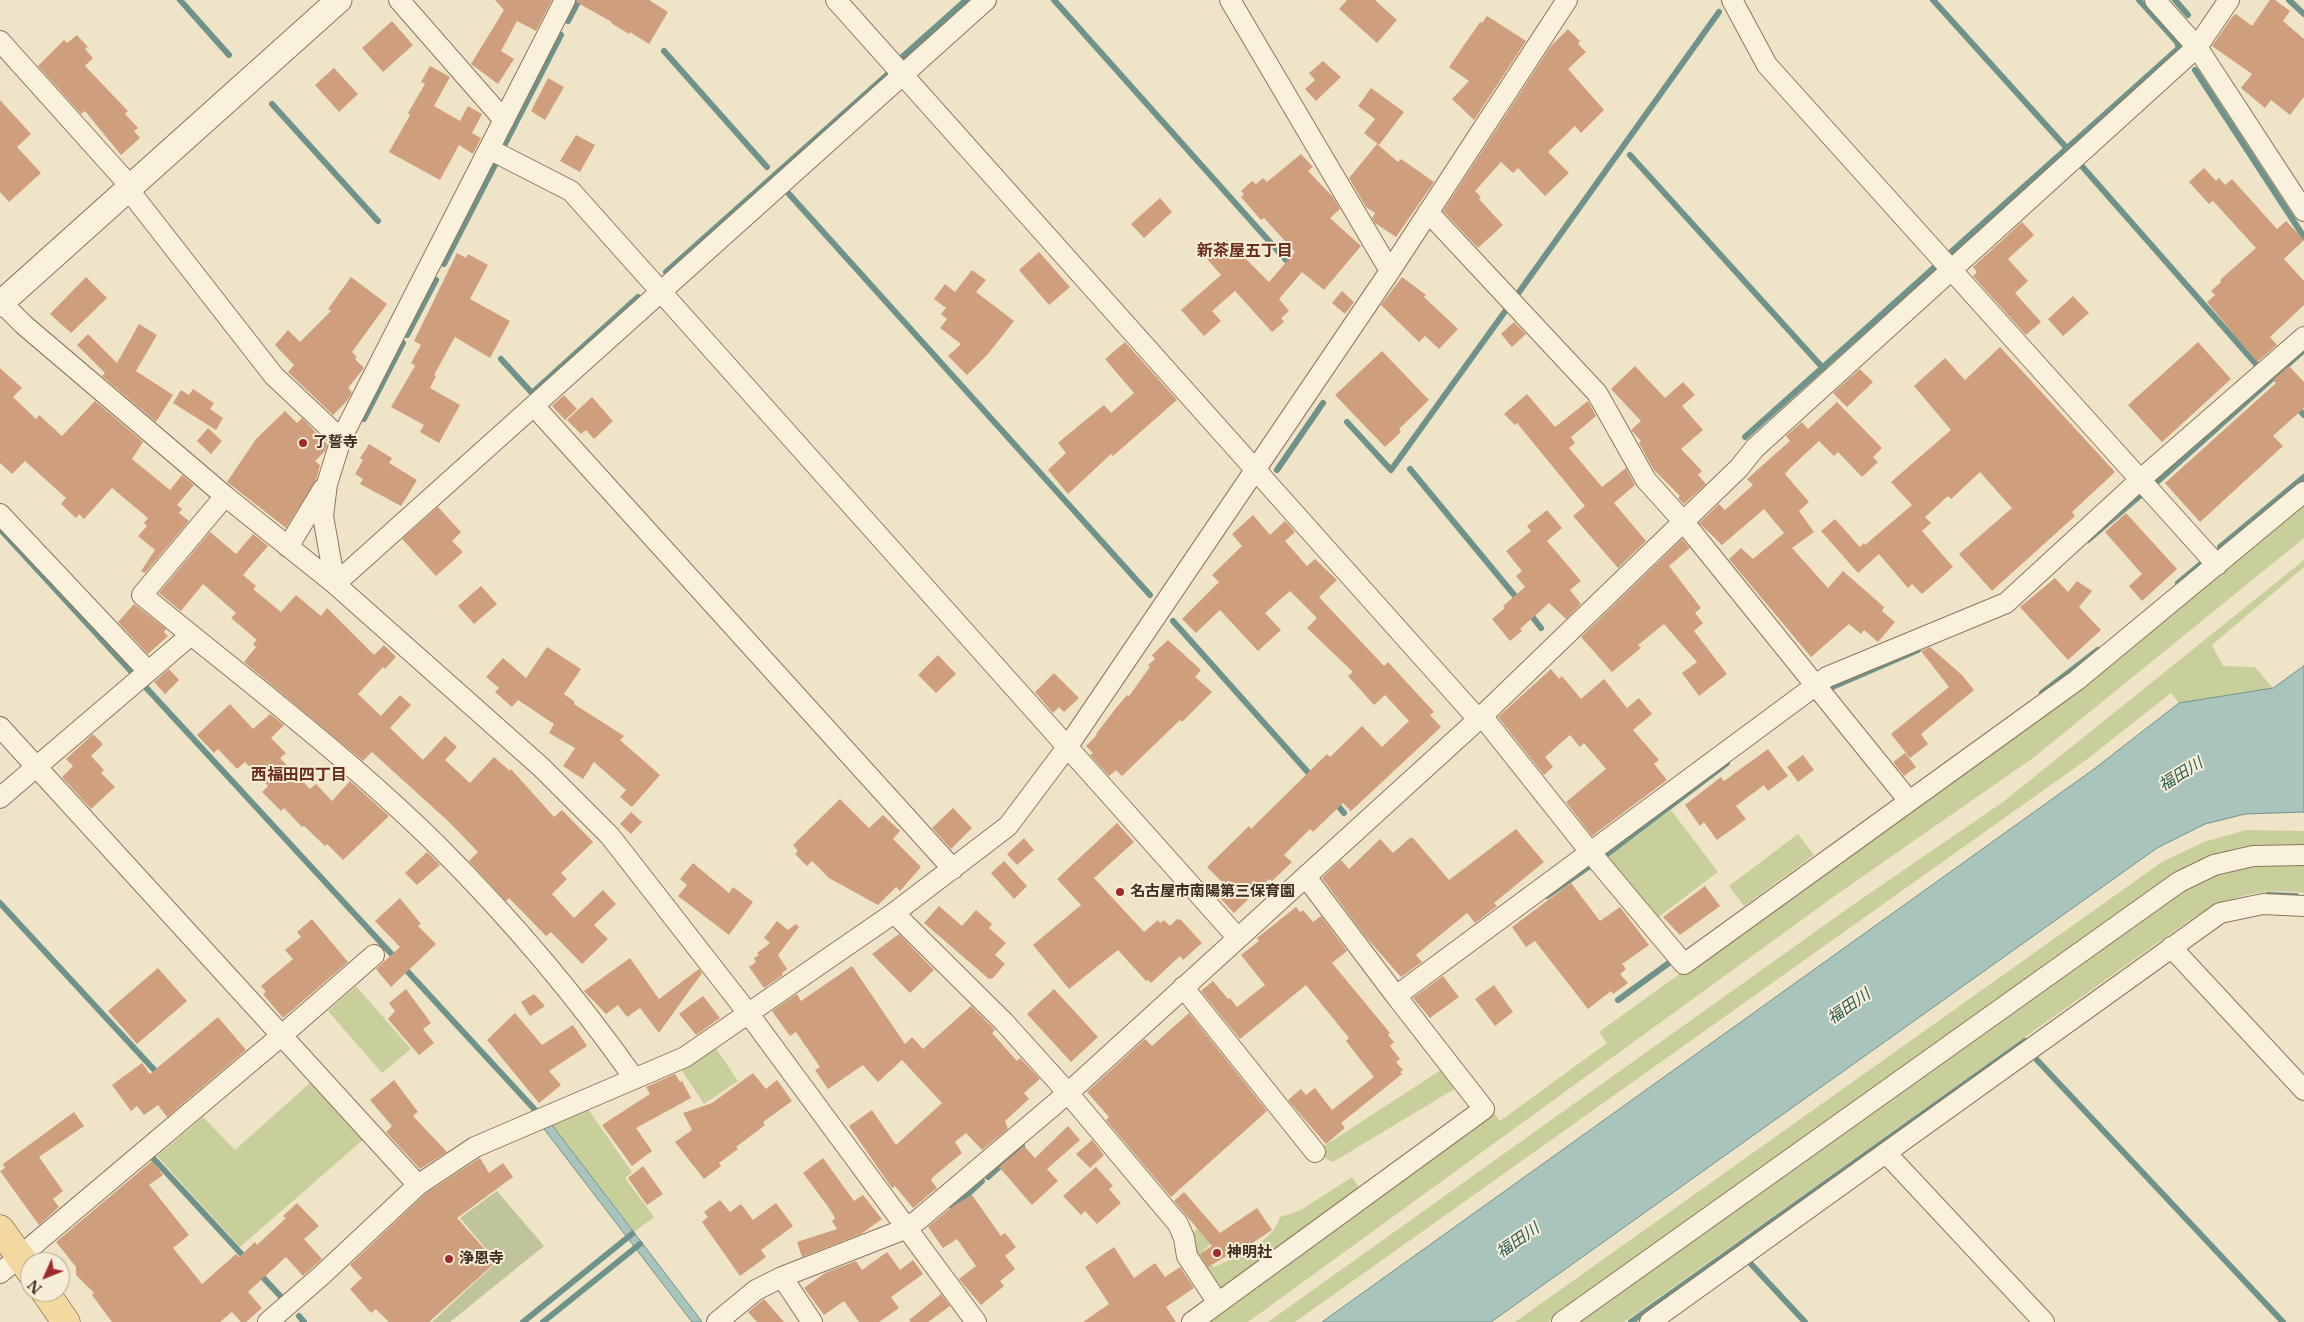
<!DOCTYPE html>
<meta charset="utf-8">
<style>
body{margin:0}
#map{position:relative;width:2304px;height:1322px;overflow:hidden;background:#f0e4c8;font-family:"Libre Baskerville",serif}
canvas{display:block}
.north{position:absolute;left:20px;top:1252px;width:50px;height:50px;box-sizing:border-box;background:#f7eed8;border:1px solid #ada18e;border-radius:50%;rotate:226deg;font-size:14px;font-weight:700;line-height:20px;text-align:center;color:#3d2e20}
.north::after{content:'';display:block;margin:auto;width:18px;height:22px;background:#9e2a2b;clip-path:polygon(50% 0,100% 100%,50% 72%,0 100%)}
</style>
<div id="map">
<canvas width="2304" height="1322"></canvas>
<div class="north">N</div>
</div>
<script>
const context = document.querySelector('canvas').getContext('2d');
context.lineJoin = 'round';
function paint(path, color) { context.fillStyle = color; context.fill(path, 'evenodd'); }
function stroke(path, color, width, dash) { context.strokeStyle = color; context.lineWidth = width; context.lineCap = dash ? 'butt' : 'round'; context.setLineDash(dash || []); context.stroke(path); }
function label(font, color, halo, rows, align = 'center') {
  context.font = font + ' "Libre Baskerville","Noto Sans JP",serif'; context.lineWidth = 4; context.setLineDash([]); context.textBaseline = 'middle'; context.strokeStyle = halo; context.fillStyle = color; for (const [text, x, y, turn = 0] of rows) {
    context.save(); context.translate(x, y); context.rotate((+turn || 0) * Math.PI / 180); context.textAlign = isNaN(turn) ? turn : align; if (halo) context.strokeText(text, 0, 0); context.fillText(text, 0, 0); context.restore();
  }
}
paint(new Path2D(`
 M2304,501v37l-271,220 -197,137 -588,427h-46l288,-214 10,13 107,-78 -8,-11 480,-346z
 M2304,560v7l-92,78 11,21 32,1 18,21 -94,15 -8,-10 -85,67 -791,562h-27l586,-418 149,-102z
 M1671,810l47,62 -62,47 -48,-62z
 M2246,830l58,1v16l-95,12 -38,16 -623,447h-33l647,-460 42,-20z
 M1798,834l16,21 -70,51 -15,-20z
 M2304,863v30c-44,-6 -72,3 -110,24l-570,405h-49l585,-418 64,-34z
 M356,986l55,63 -29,24 -54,-62z
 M713,1044l25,37 -34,23 -25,-38z
 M1441,1070l15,18 -123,74 -7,-3 -5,-11z
 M312,1081l52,58 -124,108 -83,-91 46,-39 32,33z
 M585,1105l47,67 -7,6 29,39 -20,15 -85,-111z
 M1352,1177l8,13 -143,104 -29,-59 18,-11 8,16 -12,12 3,8 9,7c24,-11 57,-23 66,-50l21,-7z`), '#c9cf9b');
paint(new Path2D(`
 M497,1191l47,55 -94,76h-18l65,-60 -37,-44z`), '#bfc49a');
const water = new Path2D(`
 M2304,666v146l-59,2 -40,10 -48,24 -666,474h-169l772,-553 85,-66 94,-15z
 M549,1121l148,194 5,7h-10l-151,-197z`);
paint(water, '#a9c4bc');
stroke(water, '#6f938a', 1);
stroke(new Path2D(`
 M180,0l49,55
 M1054,0l232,260
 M1933,0l131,145
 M2175,0l13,15
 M2289,0l15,14
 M568,21l11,-21
 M664,51l103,116
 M901,58l65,-58
 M2195,70l109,167
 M272,104l106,117
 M505,144l56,-109
 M1630,155l193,213
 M2080,164l176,200
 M789,194l361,401
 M1951,252l228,-204 -2,-6 -38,-42
 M444,264l52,-101
 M666,272l222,-198
 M1517,295l202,-283
 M407,335l29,-55
 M501,359l31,34 106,-96
 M2295,405l9,10
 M364,419l39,-76
 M1347,422l44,48 115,-160
 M1745,437l193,-173
 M1410,469l110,133
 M1277,470l46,-67
 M2158,481l146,-131
 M0,529l537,583
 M2088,540l54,-46
 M2220,547l84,-70
 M2178,583l24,-20
 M1528,611l13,17
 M1173,621l141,158
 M1830,688l88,-38
 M2042,693l56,-43
 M1334,801l10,12
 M1607,854l120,-91
 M2268,895l28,1
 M1547,896l44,-31
 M0,903l159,172
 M1618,1000l51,-37
 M2037,1060l246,262
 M152,1157l96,104
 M988,1177l34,-31
 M953,1208l29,-27
 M1751,1264l54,58
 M258,1272l26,28
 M299,1316l5,6
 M523,1322l109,-88
 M543,1322l97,-78
 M1631,1322l394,-281`), '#6f938a', 6);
paint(new Path2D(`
 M495,0h57l-16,31 -19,-10 -16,30 13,8 -16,25 -27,-20 33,-54z
 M577,0h72l19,12 -19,32 -19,-12 -1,2 -18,-11 1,-1 -36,-20z
 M1347,0h28l22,20 -20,23 -38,-34z
 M2270,0h5l15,11 -7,10 21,18v58l-14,18 -19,-15 -6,8 -24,-20 11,-14 -40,-28 21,-30 3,-2 16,12z
 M1487,16l39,25 -52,79 -22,-21 17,-18 -20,-14 31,-45 2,1z
 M392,21l21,24 -30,27 -21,-24z
 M1568,29l12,12 -2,3 8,8 -18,17 36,41 -23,23 -6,-7 -27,26 21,21 -24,23 -27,-28 -5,5 -12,-11 -26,29 6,6 -2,2 24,26 -25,23 -35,-37 108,-165z
 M77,35l11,12 -3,2 8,9 -8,8 43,45 -3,3 13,14 -4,3 6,7 -19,17 -36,-44 -4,3 -43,-48 26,-26 3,3z
 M1323,61l18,16 -25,24 -11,-12 10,-9 -6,-7z
 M430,66l20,11 -16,29 26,15 8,-15 14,8 -10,19 9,5 -8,16 -14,-9 -19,35 -51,-28 21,-37 -2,-2 17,-29 -4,-2z
 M334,68l24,26 -19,18 -24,-27z
 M548,78l16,9 -19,33 -14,-9z
 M1371,88l33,24 -25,33 -15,-12 11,-14 -17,-13z
 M0,100l31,34 -14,13 24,26 -32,29 -9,-10z
 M576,135l19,10 -15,27 -20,-11z
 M1377,144l21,18 3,-3 33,23 -38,55 -21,-14 -3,-5 3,-5 -9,-6 -17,-29z
 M1301,154l12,13 -5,4 25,26 7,12 -10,9 31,28 -37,44 -22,-18 -23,27 10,12 -8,7 3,4 -12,10 -37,-41 -23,20 9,10 -17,15 -23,-26 40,-35 -14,-16 20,-19 42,42 26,-30 -31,-34 -3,2 -20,-23 3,-3 -3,-3 11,-10 4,3 7,-6 4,4z
 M2204,168l12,13 3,-3 6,7 7,-6 45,50 9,-8 18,19 -20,19 20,22v24l-34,32 7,8 -20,17 -50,-60 8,-7 -4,-4 10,-9 -1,-2 36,-32 -43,-47 -4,3 -20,-22z
 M1160,198l12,14 -28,26 -13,-14z
 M2022,222l12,13 -26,24 20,22 -13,12 26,29 -15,13 -53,-59 4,-4 -4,-5z
 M1039,252l31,35 -21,18 -30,-35z
 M457,253l9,5 2,-4 20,11 -18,34 40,22 -20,37 -35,-21 -21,38 2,1 -6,12 30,17 -21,38 -19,-11 4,-7 -33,-18 24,-41 -4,-3 10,-18 -7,-4z
 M972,270l14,10 -10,12 38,29 -26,33 -21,21 -19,-19 13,-12 -21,-16 7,-9 -6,-5 5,-6 -12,-9 11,-15 10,8z
 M86,277l21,21 -36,35 -21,-19z
 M351,277l36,27 -35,48 5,5 -2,2 9,9 -16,20 4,4 -5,9 -14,14 -45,-43 6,-7 -19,-20 13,-15 12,12 31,-31 -3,-2z
 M1402,277l24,18 -2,2 34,32 -19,20 -14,-13 -6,6 -38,-37z
 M1342,291l12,11 -9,12 -13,-11z
 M2073,296l16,17 -26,23 -15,-17z
 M1514,322l12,12 -14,13 -11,-13z
 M139,324l18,11 -21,36 37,24 -17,27 -54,-46 3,-3 -28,-28 11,-11 29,29z
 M1125,342l52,58 -64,56 -2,-2 -43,40 -20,-24 18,-17 -8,-10 19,-16 27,-22 7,8 23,-20 -29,-34z
 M2198,342l33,37 -69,63 -34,-37z
 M2000,347l115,125 -43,40 3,4 -83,75 -33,-37 53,-46 -32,-36 -29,27 -3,-3 -23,21 6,6 -9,8 31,36 -31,27 -10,-10 -4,4 -29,-34 -21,19 -37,-42 14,-12 25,28 4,-4 1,2 47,-40 -21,-23 60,-52 -37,-44 31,-28 20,22z
 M1382,351l47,49 -30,29 2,3 -16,15 -50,-52z
 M1635,366l30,32 18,-16 12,13 -13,11 21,24 -22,19 21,22 -4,4 8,9 -22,20 -6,-6 2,-2 -26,-26 -15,-27 2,-2 -10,-11 10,-9 -30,-32z
 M2289,366l15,16v26l-31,28 10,10 -83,76 -35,-39 111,-100 -3,-3z
 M0,368l22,20 -9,9 23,22 3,-4 23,21 33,-35 48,41 -11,17 38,31 12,-15 12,10 -17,20 5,4 -3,4 10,8 -44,52 -4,-2 14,-21 -17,-14 9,-10 -3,-3 4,-5 -36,-30 -28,31 -5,-5 -3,4 -15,-14 5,-6 -41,-37 -13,13 -12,-11z
 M1860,369l13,13 -26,25 -14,-14z
 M193,389l21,14 -4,6 13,9 -7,12 -43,-27 8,-13 8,5z
 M1527,394l28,33 33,-26 8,15 -25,21 4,6 -6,5 33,39 24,-19 9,17 -21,18 32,38 -28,27 -45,-52 12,-10 -68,-83 -2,2 -11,-11z
 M564,395l13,14 -12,11 -13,-14z
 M592,397l21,24 -19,18 -8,-9 -5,4 -14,-14z
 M1837,402l45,46 -9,9 5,5 -16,15 -24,-25 -4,4 -15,-15 -29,27 -5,6 24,28 -10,9 15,21 -22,16 36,40 15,-17 41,36 -2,4 13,11 -17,20 -14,-12 -3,4 -12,-10 -38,33 -82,-98 12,-11 12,11 31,-26 -20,-24 -42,36 -23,-22 20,-19 6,6 28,-25 -6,-6 43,-38 -4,-5 16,-14 6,7z
 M285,411l12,12 5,-5 25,26 -2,7 -10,10 5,4 -4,15 -30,48 -59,-46 29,-43z
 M208,428l14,13 -11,13 -14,-13z
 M369,444l23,14 -3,5 28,17 -16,26 -41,-22 3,-5 -8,-5 8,-14 -3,-2z
 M438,507l23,25 -9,9 11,11 -27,24 -34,-37z
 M1547,510l15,18 -15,13 34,40 -11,9 11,14 -15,15 -17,-16 -29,26 2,2 -12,10 -18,-22 13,-11 -2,-2 22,-19 -9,-11 6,-5 -16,-20 25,-20 -4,-5z
 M2126,513l51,56 -35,32 -13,-15 13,-12 -37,-42z
 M1253,515l17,20 15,-14 10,11 -10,9 22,25 8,-7 22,21 -18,17 65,69 4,-4 46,50 -4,3 11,12 -90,84 -8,-8 -30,29 -3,-3 -26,26 8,7 -20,19 -3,-2 -35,34 -16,-17 9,-9 -20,-20 42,-41 2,3 76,-75 3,3 32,-31 20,21 27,-26 -24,-26 -11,10 -26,-29 5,-4 -46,-44 10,-10 -27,-27 -25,22 16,17 -23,21 -38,-41 -24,23 -14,-14 37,-37 -7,-7 30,-29 -10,-12z
 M210,532l26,22 17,-20 15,12 -25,29 13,11 -3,3 28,23 15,-17 25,21 6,-8 47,47 10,-10 12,12 -11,12 -2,-2 -25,27 23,22 19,-21 11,10 -21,23 33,32 22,-24 12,11 -12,13 25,23 24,-26 16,14 1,-2 43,48 8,-7 31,32 -32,31 6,6 -15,15 22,24 29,-28 13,14 -22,21 14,14 -26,25 -31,-32 -5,4 -37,-38 -3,3 -37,-40 9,-9 -29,-30 -77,-70 -9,9 -119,-99 12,-15 -3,-3 4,-4 -26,-22 5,-5 -33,-29 -22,27 -22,-18z
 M1682,539l8,9 -21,18 32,42 -6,5 8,10 -9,8 33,43 -28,22 -17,-23 15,-11 -33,-38 -26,21 3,3 -29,24 -31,-35z
 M2055,578l13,14 9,-11 15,10 -13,16 22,23 -33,30 -48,-53z
 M481,586l16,18 -23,20 -16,-18z
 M134,604l32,25 -2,3 4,4 -20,18 -30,-32z
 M1168,640l33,30 -6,7 17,15 -30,30 -2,-2 -58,56 -6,-6 -7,6 -19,-21 3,-2 -7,-7 11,-11 -1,-1 21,-27 10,-12 2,1 21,-29 -2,-2 7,-6 -3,-4z
 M547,647l34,22 -17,25 11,8 -1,2 50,32 -4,4 40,35 -28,32 -12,-10 6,-7 -32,-28 -11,17 -20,-13 12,-18 -26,-15 5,-9 -36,-24 -6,7 -17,-15 4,-4 -13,-11 17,-19 23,20z
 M1930,647l32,28 12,15 -53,44 7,10 -18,14 -19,-24 58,-47 -28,-36z
 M938,655l18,19 -20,19 -18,-18z
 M169,669l10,11 -14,14 -11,-12z
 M1551,669l8,10 3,-3 19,23 23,-20 23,29 12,-10 13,16 -19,16 26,30 -5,4 13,16 -75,56 -26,-34 40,-33 -22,-26 -4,4 -10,-12 -25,22 8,10 -9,8 -46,-58z
 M1054,673l25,25 -15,14 -5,-5 -6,6 -18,-21z
 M230,704l23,25 17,-15 14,11 -13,13 15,15 -6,5 30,31 6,-5 16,17 18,-20 39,35 -46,44 -16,-16 -2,2 -21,-20 -2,1 -18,-19 -3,3 -19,-19 6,-6 -23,-24 -8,7 -19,-20 -4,4 -17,-18z
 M93,734l10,10 -12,12 13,14 -3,3 14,14 -24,22 -29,-32 11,-11 -7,-7z
 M1768,749l20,27 -20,15 -4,-6 -28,21 10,13 -29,21 -13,-18 -4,4 -15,-21 36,-28 3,4z
 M1905,753l11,14 -12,9 -11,-14z
 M1803,755l11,15 -16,12 -11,-15z
 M840,799l29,29 14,-13 17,16 -7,8 28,28 -21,24 -4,-4 -18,18 -49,-27 -17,-17 -5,5 -12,-12 3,-3 -5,-6z
 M953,808l19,20 -21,21 -19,-21z
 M631,812l11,10 -11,12 -11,-10z
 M1117,823l17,19 -40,36 50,54 14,-12 2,3 4,-3 6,6 7,-7 4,1 21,23 -19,17 -3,-4 -29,27 -3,-3 -2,1 -28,-31 -49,39 -36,-44 48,-40 -24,-26z
 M1516,829l28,33 -50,41 3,3 -22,17 -8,-10 -51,42 6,7 -21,15 -36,-41 -43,-58 19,-18 8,9 31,-30 13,14 17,-15h3l36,42z
 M1024,838l10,12 -17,15 -10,-11z
 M427,852l13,13 -23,20 -12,-12z
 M1004,861l23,25 -13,13 -23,-26z
 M693,863l36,30 4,-6 20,15 -24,33 -51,-39 9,-11 -7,-6z
 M1571,883l29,38 20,-14 29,38 -27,19 4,5 -6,5 8,9 -15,11 -2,-3 -23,18 -53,-68 -9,6 -14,-20z
 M1705,886l15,20 -40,29 -17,-18z
 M400,898l21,26 -3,2 18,18 -45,43 -15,-18 24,-22 -25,-26z
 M939,906l23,20 14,-16 16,14 -3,4 17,15 -11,12 10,9 -12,14 -4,1 -65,-56z
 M1296,907l4,5 3,-2 10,12 8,-6 26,35 -15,12 58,70 -2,2 6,7 -4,4 10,13 -4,3 7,8 -3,2 2,2 -61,49 4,5 -19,16 -38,-44 13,-11 5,6 9,-7 17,22 42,-33 -28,-36 3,-3 -43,-53 -66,54 -39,-48 12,-10 15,18 2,-1 7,9 28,-22 -24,-30 18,-14 -2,-3z
 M312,919l36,43 -65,56 -20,-24 3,-2 -5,-6 32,-27 -8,-9 16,-13 -4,-5z
 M777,921l11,9 8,-6 3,3 -21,28 9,14 -5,4 1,2 -19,13 -15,-21 7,-5 -2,-4 5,-3 -2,-2 13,-10 -6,-5z
 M899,934l35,36 -24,23 -38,-39z
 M630,958l29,41 40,-30 3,4 -43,60 -19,-25 -13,9 -9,-12 -12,9 -22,-23z
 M852,966l53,78 7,-7 11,12 48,-43 24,24 -3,3 25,28 3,-3 20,21 -16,14 5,6 -24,22 3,8 -26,21 -16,-17 -11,9 7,11 -29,24 -2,3 6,8 -24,20 -18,-22 -3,2 -43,-62 23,-16 24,35 46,-42 -40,-43 -24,22 -15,-17 -35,24 -13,-19 5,-3 -24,-35 -6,4 -18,-25 25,-17 4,7z
 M158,968l29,33 -50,43 -29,-33z
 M1443,976l16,21 -29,21 -17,-20z
 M1494,985l19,27 -18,14 -20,-27z
 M406,989l25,34 -8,6 11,14 -15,12 -31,-36 7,-8 -6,-8z
 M1054,989l44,48 -27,25 -44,-48z
 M534,994l11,12 -15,10 -9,-14z
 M703,996l17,22 -24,17 -17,-21z
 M515,1013l27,32 31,-20 14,21 -38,25 12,14 -22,18 -52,-63z
 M1189,1013l78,98 -96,86 -65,-77 3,-3 -22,-25 58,-53 7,7z
 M218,1017l28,33 -79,67 -9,-12 -14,10 -7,-9 -6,5 -19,-26 30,-22 8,11z
 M753,1073l13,16 11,-9 15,21 -29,21 2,3 -29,22 2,2 -19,14 2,3 -17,13 -29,-37 17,-12 -9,-17 29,-10z
 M675,1074l5,8 2,-1 9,17 -55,30 16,23 -20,15 -30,-41 48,-31 -4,-7z
 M394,1080l24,32 -5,4 34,36 -27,17 -34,-37 6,-6 -22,-26z
 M74,1112l10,14 -45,31 24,34 -10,8 6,8 -20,18 -39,-54 5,-3 -2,-4z
 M1068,1126l12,14 -33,29 11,12 -26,24 -33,-38 25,-21 11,12z
 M1092,1140l12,15 -14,13 -14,-14z
 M480,1158l9,15 14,-10 10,14 -56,41 39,44 -67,60h-40l-13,-13 -5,4 -21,-24 12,-11 -12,-13 75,-71z
 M823,1158l31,43 9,-6 19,24 -21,15 -59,23 -5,-15 40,-13 -5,-8 3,-3 -6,-10 -26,-35z
 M152,1161l11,14 -14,10 40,50 -16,13 29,36 34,-30 3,3 16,-15 2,3 29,-27 -3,-2 14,-13 22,23 -15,13 18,20 -19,17 -17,-19 -38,35 14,16 -16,14h-5l-9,-10 -12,10h-108l-20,-27 2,-2 -18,-18v-8l-20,-25z
 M643,1166l20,28 -16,11 -19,-27z
 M1096,1167l17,19 -4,3 12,14 -24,21 -12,-13 -4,4 -18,-19z
 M1184,1192l36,41 37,-25 15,22 -21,14 -1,-2 -42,25 -8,-13 12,-8 -38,-45z
 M972,1195l29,41 4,-3 11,14 -11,9 10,13 -15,12 4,5 -23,19 -22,-26 17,-13 -19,-27 -14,9 -15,-21 25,-21z
 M720,1200l10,12 11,-8 12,16 23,-17 17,23 -32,24 5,7 -26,19 -38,-54 6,-5 -4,-5z
 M1114,1247l20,31 21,-15 10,14 15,-10 14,21 -28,19 10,15h-93l26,-18 -24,-37z
 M887,1252l13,18 13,-10 10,14 -32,23 8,11 -20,14h-20l-15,-21 -20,14 -20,-27 21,-15 31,-12 6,9z
 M941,1294l9,12 -22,16h-17l-2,-2z
 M764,1299l20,23h-27l-9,-10z`), '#cf9f7d');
const minor = new Path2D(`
 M399,0l105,120
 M836,0l642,719
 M1230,0l160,271
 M1732,0l35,65 450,500
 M2155,0l42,47 107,164
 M0,41l131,146
 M489,149l82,42 666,746
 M128,189l146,187 67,63
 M1428,212l169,181 49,87 36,40 227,281
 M0,301l24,24 201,171 110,88 206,183 69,69 138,177 228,309
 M534,406l419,463
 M225,496l-83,99c100,82 205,161 297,252 71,71 137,149 195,231
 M0,514l148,157
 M288,547l35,-58
 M335,584l651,-584
 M335,584l-12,-68 4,-32 14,-45 224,-439
 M1482,716l109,137 93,111 393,-284 227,-188
 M0,727l418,458
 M0,798l191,-163
 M1306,877l90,119 431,-319 179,-74 135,-124 163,-142
 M894,913l110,109 64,71 110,131 6,14 3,18 31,47
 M2171,947l133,143
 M1183,987l132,165
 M1886,1153l158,169
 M0,1273l281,-237 93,-81
 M782,1277l30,45
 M268,1322l54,-47 96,-90 57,-38 210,-90 209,-144 114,-87 60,-80 322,-475 177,-271
 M717,1322l39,-32 26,-13 123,-48 13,-9 150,-127 414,-377 257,-248 16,-20 442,-401 32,-47
 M1192,1322l292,-213 -88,-113
 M1562,1322l617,-440 35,-17 39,-9 51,-1
 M1650,1322l570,-409 43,-9 41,2`);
const tertiary = new Path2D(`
 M0,304l339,-304`);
const primary = new Path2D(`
 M0,1229l30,42
 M45,1292l21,30`);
stroke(minor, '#8d765c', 22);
stroke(tertiary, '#8d765c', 27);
stroke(primary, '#5b4430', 29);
stroke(minor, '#faf1dc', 20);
stroke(tertiary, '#faf1dc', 25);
stroke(primary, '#f3d9a0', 28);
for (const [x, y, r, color] of [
 [303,443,5,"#9e2a2b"],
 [1120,892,5,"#9e2a2b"],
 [1217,1253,5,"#9e2a2b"],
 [449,1259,5,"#9e2a2b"]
]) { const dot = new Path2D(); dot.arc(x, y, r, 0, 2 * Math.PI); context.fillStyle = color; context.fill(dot); stroke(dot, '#f7eed8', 2); }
label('bold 15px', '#3d2e20', '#f7eed8', [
 ["了誓寺",313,443],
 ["名古屋市南陽第三保育園",1130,892],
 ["神明社",1227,1253],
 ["浄恩寺",459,1259]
], 'left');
label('bold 16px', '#6b2e1e', '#f7eed8', [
 ["新茶屋五丁目",1245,251],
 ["西福田四丁目",299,775]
]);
label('italic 16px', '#2f5d5a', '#f7eed8', [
 ["福田川",2181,775,-32],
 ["福田川",1849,1007,-35],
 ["福田川",1518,1241,-35]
]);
</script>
